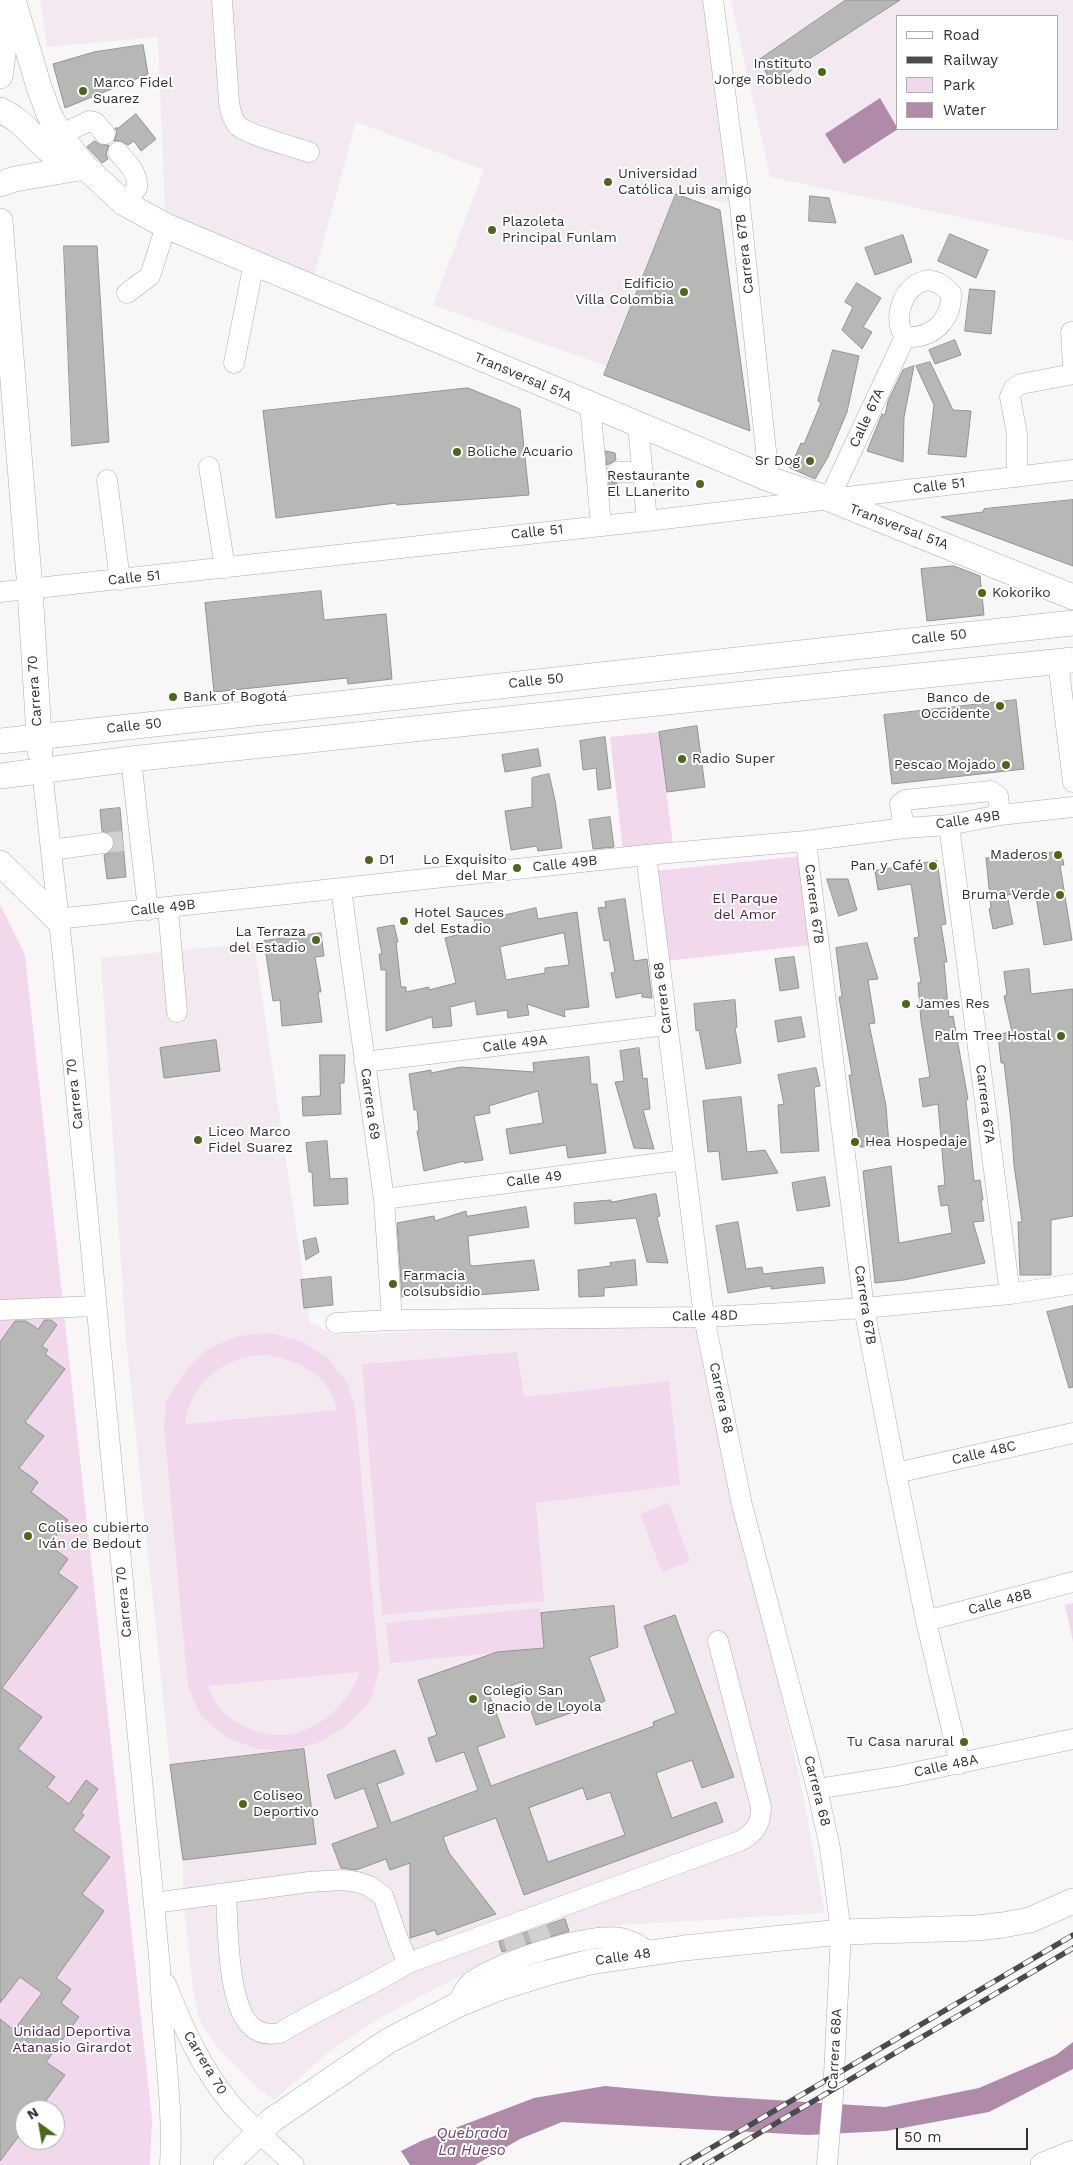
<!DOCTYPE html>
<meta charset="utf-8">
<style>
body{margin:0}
#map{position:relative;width:1073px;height:2165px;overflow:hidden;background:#f9f6f8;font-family:"Work Sans",sans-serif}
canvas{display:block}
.legend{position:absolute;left:896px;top:15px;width:162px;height:115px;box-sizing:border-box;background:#fff;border:1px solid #adadad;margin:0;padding:6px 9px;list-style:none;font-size:15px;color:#323132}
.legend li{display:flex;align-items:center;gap:10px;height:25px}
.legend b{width:25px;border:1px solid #adadad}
.north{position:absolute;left:15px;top:2100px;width:50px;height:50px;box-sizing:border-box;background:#fff;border:1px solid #adadad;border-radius:50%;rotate:328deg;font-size:14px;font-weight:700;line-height:20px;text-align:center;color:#323132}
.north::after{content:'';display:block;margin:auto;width:18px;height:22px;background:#4d6719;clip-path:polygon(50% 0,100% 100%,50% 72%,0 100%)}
.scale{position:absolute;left:896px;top:2128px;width:132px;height:22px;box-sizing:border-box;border:2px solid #323132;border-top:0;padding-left:6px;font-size:15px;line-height:18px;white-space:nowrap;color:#323132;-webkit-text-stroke:4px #fff;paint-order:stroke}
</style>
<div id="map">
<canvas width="1073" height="2165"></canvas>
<ul class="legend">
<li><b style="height:6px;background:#fff"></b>Road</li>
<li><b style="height:6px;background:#4c4b4c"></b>Railway</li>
<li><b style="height:14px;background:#f2d8ed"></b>Park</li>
<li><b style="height:14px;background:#b08aa9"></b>Water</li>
</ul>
<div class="north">N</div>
<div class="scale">50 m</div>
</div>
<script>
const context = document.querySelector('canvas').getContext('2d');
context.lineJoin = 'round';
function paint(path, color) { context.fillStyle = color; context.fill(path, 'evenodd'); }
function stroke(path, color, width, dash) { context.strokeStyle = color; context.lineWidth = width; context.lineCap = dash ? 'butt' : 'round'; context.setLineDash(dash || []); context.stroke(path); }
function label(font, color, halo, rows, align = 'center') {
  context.font = font + ' "Work Sans",sans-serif'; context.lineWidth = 4; context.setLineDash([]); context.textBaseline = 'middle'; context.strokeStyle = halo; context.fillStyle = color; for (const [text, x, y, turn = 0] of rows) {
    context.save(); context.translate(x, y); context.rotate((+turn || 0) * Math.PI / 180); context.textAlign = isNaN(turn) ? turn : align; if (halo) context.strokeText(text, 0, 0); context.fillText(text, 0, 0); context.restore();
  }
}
paint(new Path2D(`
 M40,0h665l35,205 -64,-11 -64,174 -179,-63 51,-135 -128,-48 -42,154 -149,-64 -7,-175 -111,10z
 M731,0h342v241l-303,-64zM897,16h160v113h-160z
 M254,943l56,379 24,13 366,-14 103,474 22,118 -204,12 -52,8 -66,21 -122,63 -53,36 -54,47 -20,-15 -37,-38 -18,-28 -6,-30 -10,-90v-39l-13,-95 -44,-425 -25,-382z`), '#f3e9f1');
paint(new Path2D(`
 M659,732l14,113 -50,6 -13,-114z
 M801,856l10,89 -145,16 -10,-90z
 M0,904l25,51 127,1164 -2,46h-150zM25,2110h30v30h-30z
 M270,1333l31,8 27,17 20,26 7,24 24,262 -9,31 -23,24 -26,17 -31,9 -33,-2 -31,-12 -25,-21 -13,-29 -24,-262 2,-23 19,-30 23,-23 30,-13zM269,1355c32,7 61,20 68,55l-152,14c3,-31 27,-57 57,-66 8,-3 19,-2 27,-3zM360,1672c-16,44 -64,77 -110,57 -11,-5 -24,-12 -31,-22 -5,-6 -8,-14 -11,-21z
 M517,1352l7,45 145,-16 11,104 -144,18 8,98 -162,14 -20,-251z
 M669,1503l21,58 -28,11 -22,-58z
 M1073,1603v39l-8,-37z
 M540,1608l4,40 -154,15 -4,-40z`), '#f2d8ed');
paint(new Path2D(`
 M880,98l18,31 -54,35 -19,-30z
 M1073,2042v27l-84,43 -103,19 -78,4 -246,-13 -42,17 -45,26h-65l-9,-14 20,-10 113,-43 71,-12 107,10 173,11 94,-19 77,-33z`), '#b08aa9');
const building = new Path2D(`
 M846,0h54l-128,83 -13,-23z
 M143,45l5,29 -83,34 -12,-44 41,-12z
 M136,114l20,25 -15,12 -7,-10 -6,4 -7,-4h-7l3,-9 -2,-4h3z
 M95,141l6,4h8l-3,9 2,5 -6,4 -15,-16z
 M676,194l44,16 30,221 -146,-56z
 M810,196l19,2 7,25 -27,-2z
 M950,234l38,16 -12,28 -38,-17z
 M903,235l9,27 -37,13 -10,-27z
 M64,246h33l12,196 -37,4z
 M857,283l24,15 -18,29 9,5 -10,17 -20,-19 11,-23 -8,-5z
 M970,289l25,2 -4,43 -26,-3z
 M955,340l6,15 -26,9 -6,-14z
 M833,350l26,6 -12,56 -19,45 -13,22 -25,-11 11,-25 3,1 17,-41 -3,-2z
 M930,362l23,48 18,1 -5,46 -38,-3 6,-49 -18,-39z
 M914,366l-10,51 -1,45 -36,-11 15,-37 3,1 3,-14 15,-31z
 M468,388l52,21 9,86 -132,10 -1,-2 -120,15 -13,-107z
 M606,451l9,2 1,7 -9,5z
 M609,480l9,4 1,10 -9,1z
 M1073,500v66l-132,-49 42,-5 1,-3z
 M954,566l26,10 4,39 -57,6 -6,-52z
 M321,591l3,29 62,-6 6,65 -44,5 -1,-6 -133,14 -9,-89z
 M1016,700l8,69 -132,15 -8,-69z
 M697,726l8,61 -38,5 -8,-60z
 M605,737l6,51 -13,2 -2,-22 -13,2 -3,-29z
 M538,749l3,17 -36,6 -3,-17z
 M549,774l6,26 7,48 -24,3 -1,-5 -26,4 -6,-39 27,-4v-29z
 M120,808l6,69 -19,2 -3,-24 7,-3 4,-10 -3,-7 -10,-4 -2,-21z
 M610,817l4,30 -21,2 -4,-29z
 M1061,851l3,14h-4l12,75 -28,5 -9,-54 -28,4 6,29 -20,5 -4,-20 2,-1 -5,-50 30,-3v3z
 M937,861l9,63 -5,1 6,37h-3l5,55 4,-1 15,83 -2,1 8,81 6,-1 3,20h-2l3,21 -11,1 12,41 -81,17 -29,3 -12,-112 28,-5 8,77 53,-10 -4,-28 -7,1 -3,-20 7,-1 -7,-81 -15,3 -4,-28 11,-2 -9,-56 -3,-38 3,-1 -7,-44 5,-1 -8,-53 -33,6 -3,-19z
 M827,879h21l9,31 -18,6z
 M625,899l9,62 13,-2 5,39 -10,-1v-4l-26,5 -5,-25 4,-1 -6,-32 -5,1 -6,-33 8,-1 -1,-5z
 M536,908l2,11 39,-7 12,95 -25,3 1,7 -38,-13 2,11 -21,3 -1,-8 -30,5 -2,-14 -25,6 2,19 -19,2 -1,-11 -46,14v-61h-5l-2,-16h3l-5,-26 17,-3 4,17h-2l5,45h5v5l23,-5v3l27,-7 -11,-45 31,-8 -2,-11 20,-4 1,2zM564,933l5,32 -24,3v5l-39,7 -6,-33z
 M321,933l3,23 -9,1 6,35h-3l4,30 -40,4 -2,-26 -7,1 -9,-60z
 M867,943l11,36 -10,1 7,43 -6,1 17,82 3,39 -29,2 -11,-72h3l-13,-78h3l-6,-49z
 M794,957l5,31 -19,3 -5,-32z
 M1029,969l2,25 42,-5v227l-22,4v55h-31l-2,-53h4l-8,-57 -3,-44 -7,-58h-3l-3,-29 14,-2 -8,-36 3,-1 -3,-23z
 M735,1000l2,27 -2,1 6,35 -35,6 -7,-39 -3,1 -2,-27z
 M801,1017l4,20 -27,5 -3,-21z
 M216,1040l4,31 -56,7 -4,-30z
 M639,1048l4,31 4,-1 3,31 -7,1 11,39 -20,-1 -19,-66 9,-1 -4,-30z
 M320,1055h25l-1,28h-4l1,31 -38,2 -1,-19 18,-1z
 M589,1057l2,27h6l9,69 -38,5 -2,-13 -56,9 -4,-25 37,-6 -5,-32 -49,15 1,7 -16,3 9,44 -19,3v-2l-40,10 -7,-40h2l-2,-21h-3l-5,-36 22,-4v3l30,-6 73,5 -1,-9z
 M816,1068l4,18 -6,1 5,64 -38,2 -3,-48 6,-1 -6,-29z
 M741,1097l6,55 18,-2 13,23 -56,7 -3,-29 -11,1 -5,-51z
 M327,1141l3,38 17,-1 1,26 -34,2 -2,-34h-3l-3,-29z
 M825,1177l5,29 -33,5 -5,-28z
 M656,1194l4,22 -3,1 11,46 -21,-1 -11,-44 -61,6 -1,-21 37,-3v2z
 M526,1207l3,20 -61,9 2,29 3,1 61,-6 5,30 -86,7 -1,-10 -50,10 -5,-74 37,-7 1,5 31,-10 1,5z
 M738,1222l8,47 16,-2 1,7 60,-7 2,16 -54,6v-3l-43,7 -12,-67z
 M316,1238l3,14 -13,8 -3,-19z
 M635,1260l2,25 -33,3v8l-25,1 -1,-27 33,-4 -1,-3z
 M331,1277l2,28 -29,3 -3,-28z
 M1073,1306v81l-4,1 -22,-76z
 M45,1320h6l6,5 -15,21 6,4 -3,4 20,15 -40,53 19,14 -25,32 19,14 -7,10 37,28 -19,25 19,14 -10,14 20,14 -76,101 40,29 -24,32 37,28 -8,10 22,17 17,-24 12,9 -17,24 3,2 -11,15 37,27 -28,37 22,17 -48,67 15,11 -10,14 18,14 -33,45 19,13 -26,35h-14v18l-25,33v-142l14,11 28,-37 -22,-16 -20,26v-661l15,-21h11l12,8z
 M614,1606l4,41 -29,10 16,44 -69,24 -15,-43 -32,12 16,43 -28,10 14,39 163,-60 -1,-4 23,-9 -32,-87 31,-11 59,162 -32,11 -10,-28 -36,13 16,45 44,-16 7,20 -199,73 -28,-77 -53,19 6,16 47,61 -59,21 -2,-5 -25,8v-75l-20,7 -4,-11 -30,11 -15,-2 -9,-24 46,-17 -14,-39 -29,11 -8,-24 68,-25 9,24 -27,10 14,39 87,-33 -14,-38 -28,10 -8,-24 9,-3 -19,-55 79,-28 47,-4 -3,-35zM583,1788l4,12 23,-8 15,43 -77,27 -19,-54z
 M304,1749l12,95 -133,16 -13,-95z
 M565,1919l4,12 -67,21 -3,-10z`);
paint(building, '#b7b8b5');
stroke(building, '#929491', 1);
stroke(new Path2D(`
 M103,843l20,-2
 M537,1928l5,14
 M513,1936l4,14`), '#d1cfd0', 20, [20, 10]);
const minor = new Path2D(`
 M222,0l7,102c1,8 3,16 8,23 8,9 57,22 72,27
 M713,0l27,205 29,274
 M60,135l29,-14 6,1 10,12
 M118,152c10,12 20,20 19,36l-13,15
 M928,280l11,3 12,10c1,27 -18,46 -46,44 -14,-20 -1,-53 23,-57z
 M127,293l23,-17 16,-50
 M1073,332h-2l2,34
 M234,363l20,-100
 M590,405l11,120
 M638,425l9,96
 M209,467l16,101
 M617,472h26
 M1017,477v-43l-7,-37 4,-9 7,-4 52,-10
 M107,480l13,100
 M829,499l76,-162
 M0,592l647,-71 426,-51
 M1058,662l15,120
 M131,759l17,151
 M42,770l21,187 97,1010c1,66 14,132 10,198
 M949,825l61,469
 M904,828l-4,-24 5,-4 86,-9 7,5 2,19
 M806,841l58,467 32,165 30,148 34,143
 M51,850l52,-7
 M646,855l58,462 38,188 75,284 13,59 11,84 -8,163 -6,70
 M341,889l43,310 8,121
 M168,908l9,104
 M57,919l589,-64 160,-14 98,-13 45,-3 51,-10 73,-8
 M364,1062l302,-37
 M384,1199l300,-39
 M0,1310l95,-4
 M336,1323l56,-3 312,-3 80,-4 80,-5 146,-14 63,-10
 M896,1473l177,-40
 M926,1621l147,-39
 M817,1789l81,-13 175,-37
 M226,1894c2,32 1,110 25,132 8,8 18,9 29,7 41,-26 87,-44 128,-70l332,-122c15,-8 21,-17 21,-34l-43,-166
 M154,1903l155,-21 33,-2 15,2 12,4 14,10 16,46 9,21
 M166,1984c17,43 35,84 65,120 19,22 42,41 63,61
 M457,2005c4,-8 7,-17 14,-23 26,-20 118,-50 150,-44 11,2 21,9 30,15`);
const major = new Path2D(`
 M13,0l26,87 10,27 11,21 25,32 39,36 42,23 603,253 60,20 244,98
 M0,76l10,-72
 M0,110c25,12 31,26 51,42 9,7 21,10 32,14
 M0,184l15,-5 70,-12
 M0,221l30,368 10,163
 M0,741l1073,-118
 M0,776l131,-17 564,-60 378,-39
 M0,863l57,56
 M226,2165l46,-45 116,-79 69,-36 42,-17 48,-15 43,-11 94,-14 157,-16 136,-4 26,-3 27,-5 43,-19
 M1043,2165l30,-12`);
stroke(minor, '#afacae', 21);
stroke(major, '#afacae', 26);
stroke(minor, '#fff', 20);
stroke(major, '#fff', 25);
const rail = new Path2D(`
 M682,2165l391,-230
 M705,2165l368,-217`);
stroke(rail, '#4c4b4c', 5.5);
stroke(rail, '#fff', 4, [11]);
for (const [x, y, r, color] of [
 [822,72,5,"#4d6719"],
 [83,91,5,"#4d6719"],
 [608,182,5,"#4d6719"],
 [492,230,5,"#4d6719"],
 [684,292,5,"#4d6719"],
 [457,452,5,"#4d6719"],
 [810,461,5,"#4d6719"],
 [700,484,5,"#4d6719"],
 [982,593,5,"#4d6719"],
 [173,697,5,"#4d6719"],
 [1000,706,5,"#4d6719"],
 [682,759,5,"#4d6719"],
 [1006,765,5,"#4d6719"],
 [1058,855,5,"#4d6719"],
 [369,860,5,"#4d6719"],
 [933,866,5,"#4d6719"],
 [517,868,5,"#4d6719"],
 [1060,895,5,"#4d6719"],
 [404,921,5,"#4d6719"],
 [316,940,5,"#4d6719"],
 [906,1004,5,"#4d6719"],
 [1061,1036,5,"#4d6719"],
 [198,1140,5,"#4d6719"],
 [855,1142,5,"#4d6719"],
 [393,1284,5,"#4d6719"],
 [28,1536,5,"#4d6719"],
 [473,1699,5,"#4d6719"],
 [964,1742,5,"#4d6719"],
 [243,1804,5,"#4d6719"]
]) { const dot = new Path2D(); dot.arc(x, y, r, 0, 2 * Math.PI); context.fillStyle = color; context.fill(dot); stroke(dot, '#fff', 2); }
label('14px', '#323132', '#fff', [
 ["Instituto",812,64,"right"],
 ["Jorge Robledo",812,80,"right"],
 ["Marco Fidel",93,83],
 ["Suarez",93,99],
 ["Universidad",618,174],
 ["Católica Luis amigo",618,190],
 ["Plazoleta",502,222],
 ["Principal Funlam",502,238],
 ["Edificio",674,284,"right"],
 ["Villa Colombia",674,300,"right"],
 ["Boliche Acuario",467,452],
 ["Sr Dog",800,461,"right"],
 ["Restaurante",690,476,"right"],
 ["El LLanerito",690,492,"right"],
 ["Kokoriko",992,593],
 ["Bank of Bogotá",183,697],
 ["Banco de",990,698,"right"],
 ["Occidente",990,714,"right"],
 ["Radio Super",692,759],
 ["Pescao Mojado",996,765,"right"],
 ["Maderos",1048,855,"right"],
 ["D1",379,860],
 ["Lo Exquisito",507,860,"right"],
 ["del Mar",507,876,"right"],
 ["Pan y Café",923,866,"right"],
 ["Bruma Verde",1050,895,"right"],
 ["Hotel Sauces",414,913],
 ["del Estadio",414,929],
 ["La Terraza",306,932,"right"],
 ["del Estadio",306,948,"right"],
 ["James Res",916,1004],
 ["Palm Tree Hostal",1051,1036,"right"],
 ["Liceo Marco",208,1132],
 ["Fidel Suarez",208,1148],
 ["Hea Hospedaje",865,1142],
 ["Farmacia",403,1276],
 ["colsubsidio",403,1292],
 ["Coliseo cubierto",38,1528],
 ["Iván de Bedout",38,1544],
 ["Colegio San",483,1691],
 ["Ignacio de Loyola",483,1707],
 ["Tu Casa narural",954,1742,"right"],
 ["Coliseo",253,1796],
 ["Deportivo",253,1812]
], 'left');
label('14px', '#323132', '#fff', [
 ["Carrera 67B",745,254,-96],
 ["Transversal 51A",523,377,23],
 ["Calle 67A",867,418,-65],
 ["Calle 51",939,486,-7],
 ["Transversal 51A",899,527,21],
 ["Calle 51",537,532,-6],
 ["Calle 51",134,578,-6],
 ["Calle 50",939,637,-6],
 ["Calle 50",536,681,-6],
 ["Carrera 70",35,691,-94],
 ["Calle 50",134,726,-6],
 ["Calle 49B",968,820,-8],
 ["Calle 49B",565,864,-6],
 ["Carrera 67B",814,904,83],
 ["Calle 49B",163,908,-6],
 ["Carrera 68",663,998,-97],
 ["Calle 49A",515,1044,-7],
 ["Carrera 70",75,1094,-96],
 ["Carrera 69",370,1104,82],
 ["Carrera 67A",985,1104,83],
 ["Calle 49",534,1179,-7],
 ["Carrera 67B",865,1305,81],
 ["Calle 48D",705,1316,-1],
 ["Carrera 68",721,1398,78],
 ["Calle 48C",984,1453,-13],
 ["Carrera 70",124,1602,-95],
 ["Calle 48B",1000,1602,-15],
 ["Calle 48A",946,1766,-12],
 ["Carrera 68",817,1791,76],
 ["Calle 48",623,1957,-8],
 ["Carrera 68A",835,2049,-87],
 ["Carrera 70",205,2063,59]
]);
label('14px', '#4d1d46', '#fff', [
 ["El Parque",745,899],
 ["del Amor",745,915],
 ["Unidad Deportiva",72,2032],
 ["Atanasio Girardot",72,2048]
]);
label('italic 15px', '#74426c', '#fff', [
 ["Quebrada",472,2134],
 ["La Hueso",472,2151]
]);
</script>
